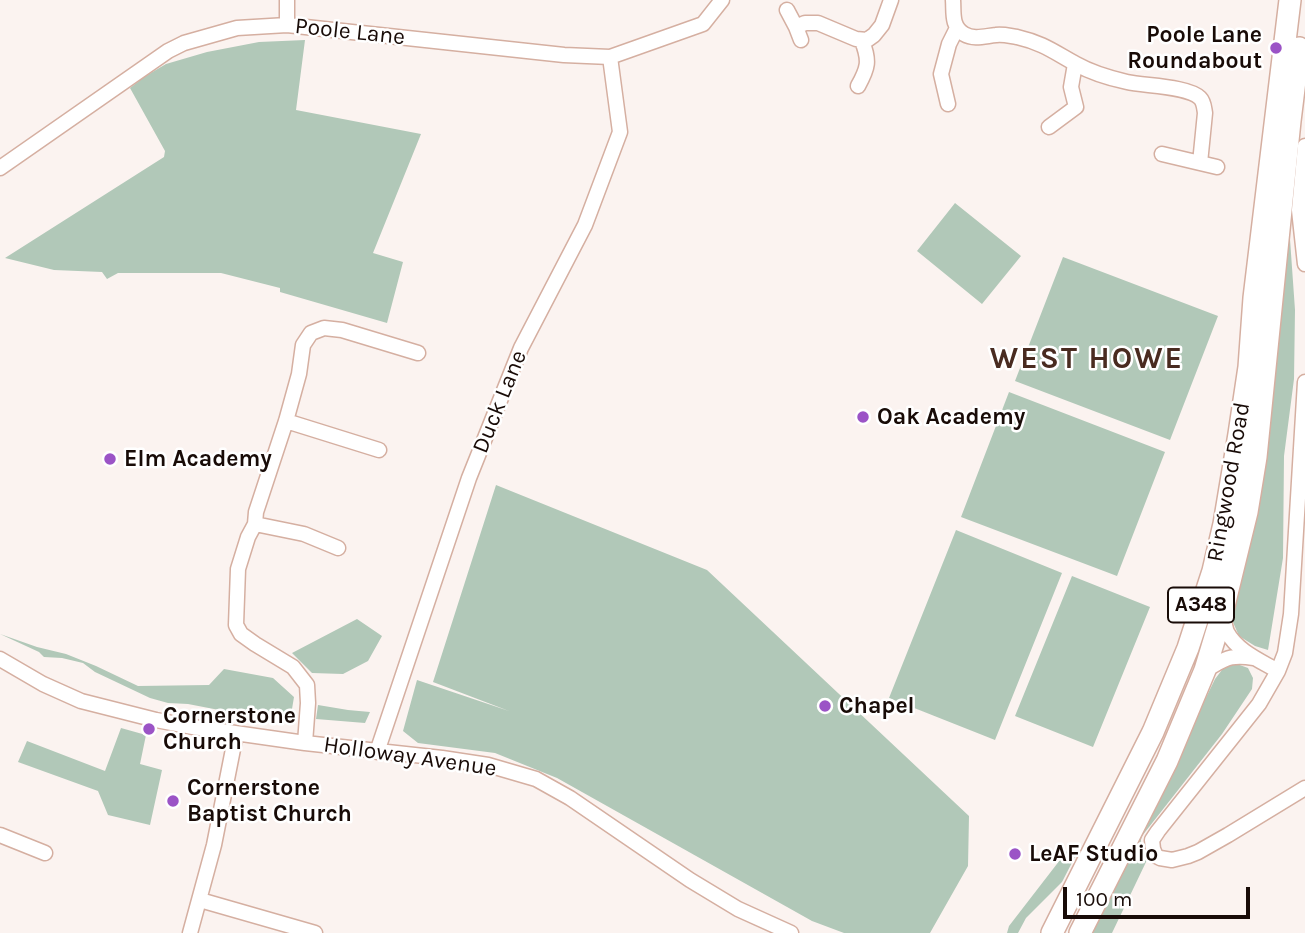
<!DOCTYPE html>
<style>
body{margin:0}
#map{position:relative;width:1305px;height:933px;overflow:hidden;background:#fbf3f0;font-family:Karla,sans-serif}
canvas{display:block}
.scale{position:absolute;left:1063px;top:887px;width:187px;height:32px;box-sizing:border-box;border:4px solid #180b07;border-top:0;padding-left:9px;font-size:21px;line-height:24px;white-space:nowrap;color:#180b07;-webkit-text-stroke:5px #fff;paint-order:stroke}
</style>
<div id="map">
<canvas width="1305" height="933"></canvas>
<div class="scale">100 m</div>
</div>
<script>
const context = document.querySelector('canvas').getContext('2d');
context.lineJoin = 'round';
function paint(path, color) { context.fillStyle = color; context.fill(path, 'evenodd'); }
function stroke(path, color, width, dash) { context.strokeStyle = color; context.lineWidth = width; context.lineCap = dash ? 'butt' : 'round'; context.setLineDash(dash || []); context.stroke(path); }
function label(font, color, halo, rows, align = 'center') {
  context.font = font + ' Karla,sans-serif'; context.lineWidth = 5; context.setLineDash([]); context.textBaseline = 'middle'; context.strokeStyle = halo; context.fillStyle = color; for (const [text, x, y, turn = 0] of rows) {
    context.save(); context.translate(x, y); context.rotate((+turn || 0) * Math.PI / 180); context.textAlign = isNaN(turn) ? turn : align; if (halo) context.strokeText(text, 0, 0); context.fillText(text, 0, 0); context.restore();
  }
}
paint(new Path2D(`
 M305,40l-9,70 125,24 -48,119 30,9 -16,61 -107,-31v-4l-59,-15h-103l-11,6 -5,-7 -48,-2 -49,-12 159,-101 1,-6 -35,-63 14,-11 22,-13 41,-12 52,-10z
 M955,203l66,53 -39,48 -65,-53z
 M1289,225l6,85 -1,69 -10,77 -1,102 -15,92 -13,-4 -16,-10 -7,-16 13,-59z
 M1063,257l155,59 -48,124 -155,-59z
 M1009,392l156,60 -48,124 -156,-59z
 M496,485l211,85 262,246 -1,50 -38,67h-86l-32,-12 -255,-143 -62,-25 -77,-10 -15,-12 14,-51 92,31 -76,-29z
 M956,530l106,43 -67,167 -106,-42z
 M1072,576l78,31 -57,140 -78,-31z
 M357,619l25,17 -14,25 -25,13 -31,-1 -20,-20z
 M0,634l37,13 29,7 30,12 42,20 71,-1 15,-16 49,9 21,19 -3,18c-15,1 -33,3 -46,-5v5l-57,-11 -20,-1 -18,-5 -55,-26 -12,-9 -21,-5 -18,-1 -5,-5z
 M1237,664l11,4 5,10 -1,11 -30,45 -80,102c-3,10 -2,17 5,24l-35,73h-22l69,-138 56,-116 10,-13z
 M318,705l30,5 22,2 -5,11 -49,-4z
 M121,728l25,7 -6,29 22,6 -12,55 -42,-10 -10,-24 -80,-29 9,-21 78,30z
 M1070,847l8,4 -16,31 -36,36 -8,15h-11l2,-7z`), '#b1c8b8');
const minor = new Path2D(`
 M287,0v25
 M953,0c1,13 -2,26 11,34 10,6 21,2 32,1 7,-1 14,1 21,2 26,6 37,15 59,27 16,9 33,14 51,18 17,4 61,4 73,16 4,4 4,9 5,15l-5,50 17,4
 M787,10l9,17
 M801,40l-5,-13 9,-4h13l38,16 11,1 7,-5 8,-10 9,-25
 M858,86c10,-18 12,-25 4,-45
 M948,104l-7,-30 8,-30 8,-16
 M1049,127l27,-20 -5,-20 4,-23
 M1305,146l-6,64 6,54
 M1162,154l38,9
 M0,168l168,-117 16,-8 53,-15 50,-3 277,30 46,2 93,-33 19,-24
 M1305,382l-14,232 -6,39 -7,18 -19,33 -101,127 -6,9 1,9 3,7 4,2 12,2 16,-4 10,-4 30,-17 77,-47
 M286,421l93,29
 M255,524l49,10 34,14
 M1223,615c1,5 2,12 4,17 10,19 34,29 51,39
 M0,659l43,25 38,17 75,19 37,7 112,16 137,15 46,7 48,14 34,19 120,82 48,29 53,24
 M1205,670c21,-11 24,-16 49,-12
 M305,743l3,-40 -1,-18 -14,-18 -38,-23 -14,-10 -5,-9 2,-56 10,-32 7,-13 1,-12 30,-91 13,-47 4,-29 8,-12 13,-5 18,2 76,23
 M377,752l92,-274 52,-130 64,-123 35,-93 -10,-75
 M0,835l45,18
 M200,900l115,33
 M190,933l24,-88 22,-111`);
const highway = new Path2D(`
 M1052,933l101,-201 35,-84 25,-77 11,-47 15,-90 10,-67 5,-69 36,-298
 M1080,933l87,-172 38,-91 17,-56 25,-102 9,-55 34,-336 9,-73`);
stroke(minor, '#d5afa1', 17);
stroke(highway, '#d5afa1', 24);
stroke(minor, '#fff', 14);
stroke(highway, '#fff', 21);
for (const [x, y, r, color] of [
 [1276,48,7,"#9b53c6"],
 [863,417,7,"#9b53c6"],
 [110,459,7,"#9b53c6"],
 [825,706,7,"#9b53c6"],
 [149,729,7,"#9b53c6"],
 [173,801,7,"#9b53c6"],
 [1015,854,7,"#9b53c6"]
]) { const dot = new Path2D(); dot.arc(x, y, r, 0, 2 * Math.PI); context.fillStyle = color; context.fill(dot); stroke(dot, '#fff', 2.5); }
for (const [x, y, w] of [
 [1201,605,66]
]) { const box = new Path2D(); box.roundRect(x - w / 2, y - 17.5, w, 35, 5); context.fillStyle = '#fff'; context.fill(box); stroke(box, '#180b07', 2); }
label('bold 21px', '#180b07', null, [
 ["A348",1201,605]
]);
label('23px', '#180b07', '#fff', [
 ["Poole Lane",350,32,6],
 ["Duck Lane",500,402,-68],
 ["Ringwood Road",1229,482,-80],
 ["Holloway Avenue",410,757,8]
]);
label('bold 23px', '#180b07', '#fff', [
 ["Poole Lane",1262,35,"right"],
 ["Roundabout",1262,61,"right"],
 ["Oak Academy",877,417],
 ["Elm Academy",124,459],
 ["Chapel",839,706],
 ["Cornerstone",163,716],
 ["Church",163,742],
 ["Cornerstone",187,788],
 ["Baptist Church",187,814],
 ["LeAF Studio",1029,854]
], 'left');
context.letterSpacing = '2px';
label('bold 30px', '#492b20', '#fff', [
 ["WEST HOWE",1087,359]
]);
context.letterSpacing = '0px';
</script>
